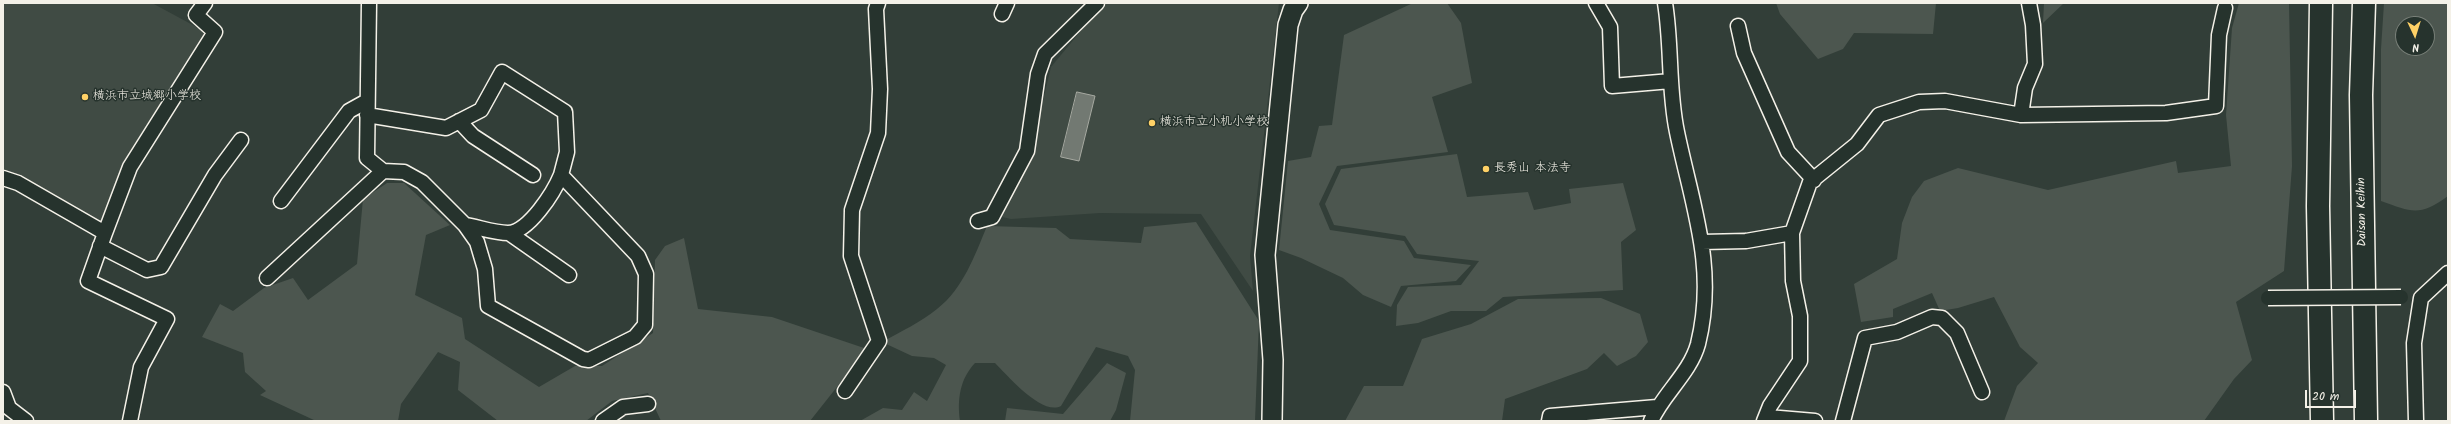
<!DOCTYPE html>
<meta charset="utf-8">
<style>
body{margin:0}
#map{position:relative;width:2451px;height:424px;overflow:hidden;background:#323e38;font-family:Kalam,sans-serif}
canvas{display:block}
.frame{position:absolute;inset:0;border:4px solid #f4f1e8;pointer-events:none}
.north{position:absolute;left:2395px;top:16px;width:40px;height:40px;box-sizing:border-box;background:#26332d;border:1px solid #787f78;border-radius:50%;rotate:176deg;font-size:11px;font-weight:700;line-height:16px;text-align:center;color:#f4f1e8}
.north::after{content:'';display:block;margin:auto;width:14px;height:18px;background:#ffd166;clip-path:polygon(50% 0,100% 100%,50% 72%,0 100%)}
.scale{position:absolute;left:2305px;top:390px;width:51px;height:18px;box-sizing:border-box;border:2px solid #f4f1e8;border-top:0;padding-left:5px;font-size:12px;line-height:14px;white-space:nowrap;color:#f4f1e8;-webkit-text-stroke:3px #26332d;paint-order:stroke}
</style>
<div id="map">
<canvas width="2451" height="424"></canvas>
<div class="frame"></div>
<div class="north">N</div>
<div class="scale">20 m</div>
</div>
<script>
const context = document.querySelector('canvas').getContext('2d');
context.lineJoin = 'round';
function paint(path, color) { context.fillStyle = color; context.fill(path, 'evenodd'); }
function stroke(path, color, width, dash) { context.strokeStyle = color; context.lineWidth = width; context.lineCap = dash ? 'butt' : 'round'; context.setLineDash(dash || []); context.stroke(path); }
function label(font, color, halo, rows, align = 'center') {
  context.font = font + ' Kalam,"Klee One",sans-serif'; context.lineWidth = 3; context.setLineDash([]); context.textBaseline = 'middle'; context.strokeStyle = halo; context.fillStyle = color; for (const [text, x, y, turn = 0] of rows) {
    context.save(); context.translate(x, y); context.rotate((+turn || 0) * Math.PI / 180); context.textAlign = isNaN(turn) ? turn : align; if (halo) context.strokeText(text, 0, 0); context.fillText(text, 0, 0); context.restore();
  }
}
paint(new Path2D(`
 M3,3h149l50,27 2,7 -75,121 -25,66 -7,1 -94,-55z
 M1104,3h175l-29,253 3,35 -52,-77 -101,-1 -89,6 -13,-3 31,-57 22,-92z`), '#404b44');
paint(new Path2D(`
 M1413,3h34l14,20 11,60 -40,14 16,55 -111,14 -18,38 11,26 74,11 10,17 57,7 -15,16 -55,5 -10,21 -28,-12 -20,-17 -42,-20 -22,-8 9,-89 23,-4 8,-31 13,-1 12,-90z
 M1776,3h160l-3,31 -79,-1 -11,16 -25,10 -38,-45z
 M2044,3h20l-21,20z
 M2239,3h50l3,163 -8,105 -48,31 16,58 -18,19 -30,42h-200l13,-35 21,-23 -18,-16 -26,-50 -36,11 -18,3 -8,-18 -39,16v8l-32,5 -7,-38 43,-25 5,-36 10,-26 12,-16 34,-13 90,22 128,-29 2,12 53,-7 -5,-51 6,-87z
 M2384,3h64v193c-29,21 -36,16 -67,5v-152zM2403,24h24v24h-24z
 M1457,154l10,43 61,-5 6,18 37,-7 -2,-14 54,-6 13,47 -15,12 2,48 -120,7 -17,14h-35l-33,12 -22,3 1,-21 11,-18 53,-2 18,-24 -62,-7 -12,-18 -71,-11 -9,-21 16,-35z
 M387,183h17l46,42 -24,10 -11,60 47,23 3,21 74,48 36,-21h27l51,-33 2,-73 10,-14 19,-8 14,71 74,8 95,32 -57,72h-149l-13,-28 -36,8 -26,20h-88l-40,-31 2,-28 -22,-10 -37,52 -3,17h-82l-56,-26 6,-4 -21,-19 -2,-19 -41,-16 18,-33 13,7 31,-23 29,-10 15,22 49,-36 6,-65z
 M1196,222l63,99 -4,100h-125l5,-51 -7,-14 -32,-9 -35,59c-19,10 -53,-30 -66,-43h-20c-15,16 -18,36 -15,58h-100l23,-13 19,2 12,-18 13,9 19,-36 -12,-7 -22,-2 -30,-14c18,-10 39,-20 55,-33 26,-20 38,-54 50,-83l69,2 14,11 71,4 3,-16z
 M1601,298l39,16 8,28 -12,14 -19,10 -13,-13 -17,16 -82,30 -3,22h-157l19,-35h39l19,-47 49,-15 47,-25z
 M1107,363l19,10 -10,37 -6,11h-105l2,-13 56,6z`), '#4c564f');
const water = new Path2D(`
 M1077,92l18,4 -16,65 -18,-4z`);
paint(water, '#727972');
stroke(water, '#a6a9a1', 1);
const street = new Path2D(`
 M369,3l-2,155 16,13 21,1 18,10 43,43 12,17 8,27 3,37 95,53 6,1 46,-23 10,-12 1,-51 -8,-18 -77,-81c-7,17 -32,57 -53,58 -13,0 -30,-6 -43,-8
 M1596,3l14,24 2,59 59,-5
 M1002,14l5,-11
 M1738,26l6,27 44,99 26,28
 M367,115l79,13 35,-18 21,-38 63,40 2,40 -6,23
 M2021,115l4,-27 10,-24 -2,-39 -4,-22
 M459,121l14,15 60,39
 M3,178l15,5 87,50 25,-66 85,-135 -19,-17 9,-12
 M281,201l68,-90 18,-10
 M978,221l14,-4 35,-66 11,-77 7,-20 52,-51
 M105,233l-17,48 79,38 -26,48 -11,54
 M509,233l60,42
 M1702,242l44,-1 46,-8 18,-51 47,-38 22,-29 40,-13 26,-1 76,14 145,-2 50,-7 3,-71 6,-27
 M100,246l47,24 14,-3 54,-92 26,-35
 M267,278l116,-107
 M845,391l34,-50 -28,-85 1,-46 26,-77 2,-44 -4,-80 2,-6
 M3,392l6,16 17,13
 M1768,417l47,4
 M603,421l20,-14 25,-3
 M1549,421l1,-5 107,-9
 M1651,421c12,-27 39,-48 47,-77 19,-77 -6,-139 -21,-212 -9,-42 -5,-86 -12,-129
 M1764,421l6,-15 30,-45v-45l-7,-35 -1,-48
 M1843,421l22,-83 32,-6 35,-15 10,1 15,15 25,59
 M2416,421l-2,-78 7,-45 27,-25`);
const secondary = new Path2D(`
 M1272,421l1,-61 -8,-105 23,-230 5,-15 5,-7`);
const highway = new Path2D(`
 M2321,3l-3,203 4,215
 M2364,3l-3,92 5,326`);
stroke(street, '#f4f1e8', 17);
stroke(secondary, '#f4f1e8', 22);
stroke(highway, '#f4f1e8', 25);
stroke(street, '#26332d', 14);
stroke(secondary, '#26332d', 19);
stroke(highway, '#26332d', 22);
const streetBridge = new Path2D(`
 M2268,298l133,-1`);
stroke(streetBridge, '#f4f1e8', 17, []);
stroke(streetBridge, '#26332d', 14);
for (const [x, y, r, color] of [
 [85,97,4,"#ffd166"],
 [1152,123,4,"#ffd166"],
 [1486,169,4,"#ffd166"]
]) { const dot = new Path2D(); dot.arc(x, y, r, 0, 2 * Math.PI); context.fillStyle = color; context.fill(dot); stroke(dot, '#26332d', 1.5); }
label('12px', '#f4f1e8', '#26332d', [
 ["横浜市立城郷小学校",93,97],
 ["横浜市立小机小学校",1160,123],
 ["長秀山 本法寺",1494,169]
], 'left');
label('12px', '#f4f1e8', '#26332d', [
 ["Daisan Keihin",2363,212,-91]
]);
</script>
